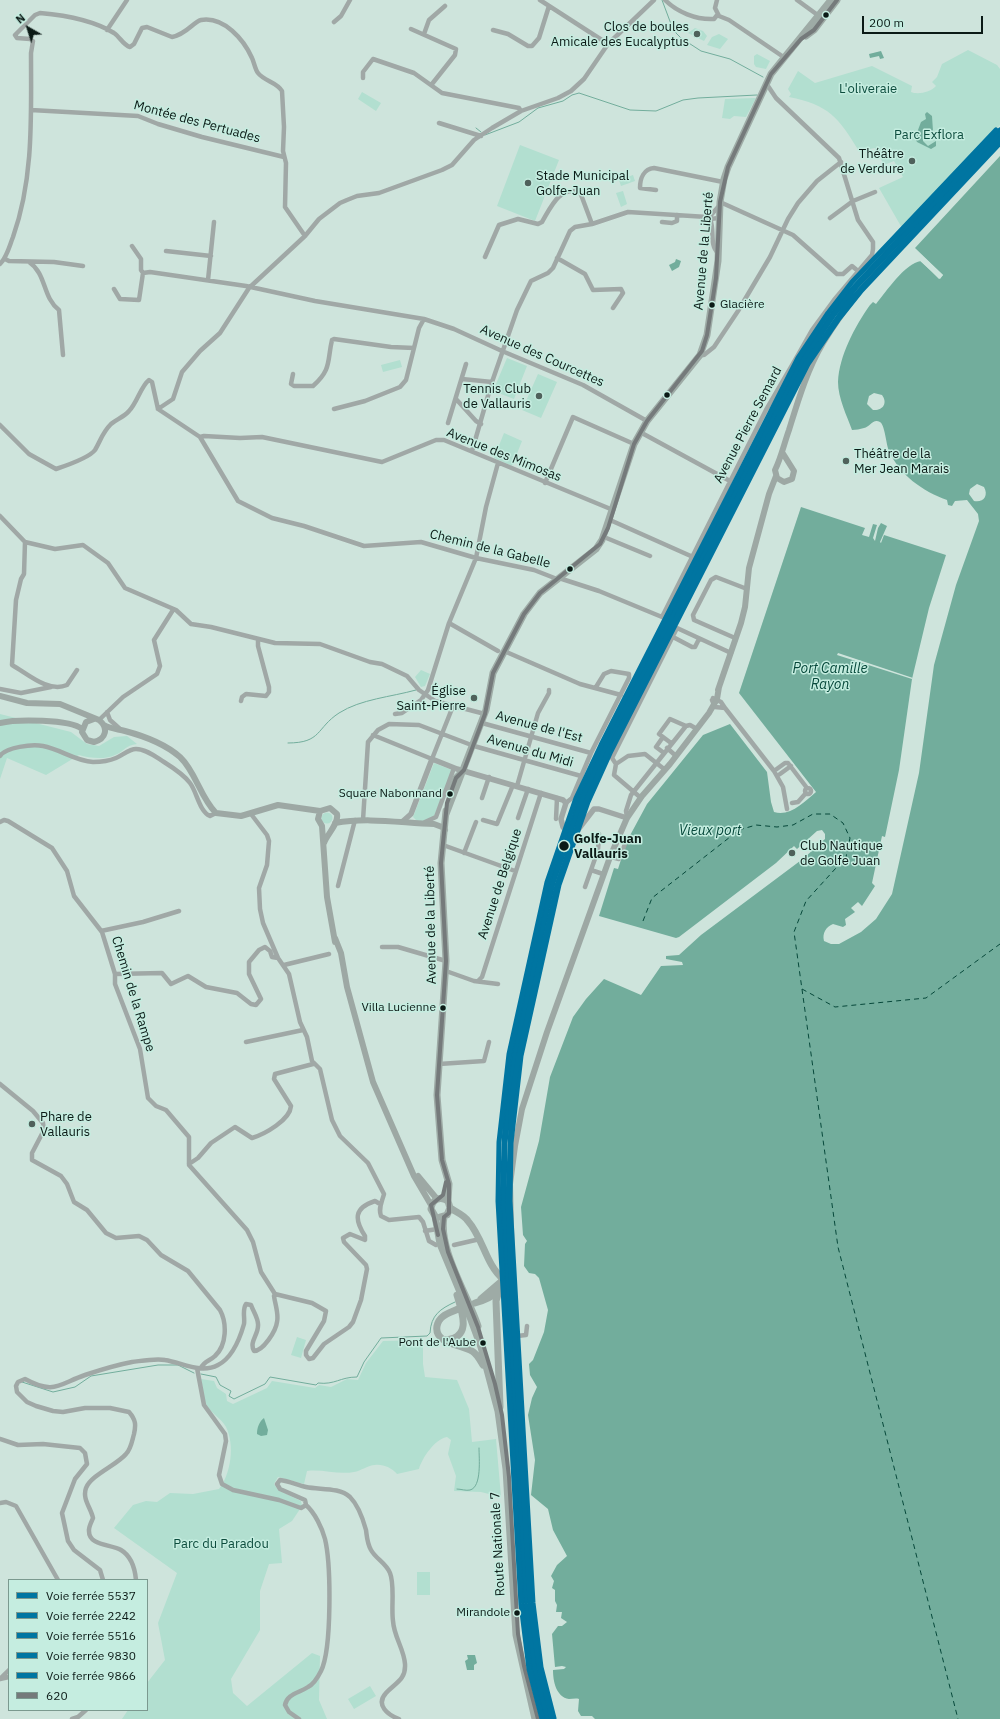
<!DOCTYPE html>
<meta charset="utf-8">
<style>
body{margin:0}
#map{position:relative;width:1000px;height:1719px;overflow:hidden;background:#cee4dc;font-family:"IBM Plex Sans",sans-serif}
canvas{display:block}
.legend{position:absolute;left:8px;top:1579px;width:140px;height:132px;box-sizing:border-box;background:#c5ede0;border:1px solid #7b998f;margin:0;padding:5px 7px;list-style:none;font-size:12px;color:#0b1a16}
.legend li{display:flex;align-items:center;gap:8px;height:20px}
.legend b{width:20px;border:1px solid #7b998f}
.north{position:absolute;left:8px;top:8px;width:40px;height:40px;-webkit-text-stroke:3px #c5ede0;paint-order:stroke;rotate:321deg;font-size:11px;font-weight:700;line-height:16px;text-align:center;color:#0b1a16}
.north::after{content:'';display:block;margin:auto;width:14px;height:18px;background:#0b1a16;clip-path:polygon(50% 0,100% 100%,50% 72%,0 100%)}
.scale{position:absolute;left:862px;top:16px;width:121px;height:18px;box-sizing:border-box;border:2px solid #0b1a16;border-top:0;padding-left:5px;font-size:12px;line-height:14px;white-space:nowrap;color:#0b1a16;-webkit-text-stroke:3px #c5ede0;paint-order:stroke}
</style>
<div id="map">
<canvas width="1000" height="1719"></canvas>
<ul class="legend">
<li><b style="height:5px;background:#0075a1"></b>Voie ferrée 5537</li>
<li><b style="height:5px;background:#0075a1"></b>Voie ferrée 2242</li>
<li><b style="height:5px;background:#0075a1"></b>Voie ferrée 5516</li>
<li><b style="height:5px;background:#0075a1"></b>Voie ferrée 9830</li>
<li><b style="height:5px;background:#0075a1"></b>Voie ferrée 9866</li>
<li><b style="height:5px;background:#757a7b"></b>620</li>
</ul>
<div class="north">N</div>
<div class="scale">200 m</div>
</div>
<script>
const context = document.querySelector('canvas').getContext('2d');
context.lineJoin = 'round';
function paint(path, color) { context.fillStyle = color; context.fill(path, 'evenodd'); }
function stroke(path, color, width, dash) { context.strokeStyle = color; context.lineWidth = width; context.lineCap = dash ? 'butt' : 'round'; context.setLineDash(dash || []); context.stroke(path); }
function label(font, color, halo, rows, align = 'center') {
  context.font = font + ' "IBM Plex Sans",sans-serif'; context.lineWidth = 3; context.setLineDash([]); context.textBaseline = 'middle'; context.strokeStyle = halo; context.fillStyle = color; for (const [text, x, y, turn = 0] of rows) {
    context.save(); context.translate(x, y); context.rotate((+turn || 0) * Math.PI / 180); context.textAlign = isNaN(turn) ? turn : align; if (halo) context.strokeText(text, 0, 0); context.fillText(text, 0, 0); context.restore();
  }
}
paint(new Path2D(`
 M695,28l8,3 4,5 -3,5 -16,-8z
 M719,34l9,5 -8,10 -13,-4 5,-8z
 M968,50l29,15 3,4v56l-98,103 -23,-40 24,-11 -9,-16 -10,4 -9,-17 -16,3c-21,-34 -30,-46 -70,-54l2,-3 -3,-5 10,-18 17,12 57,-17 40,20 -1,6c7,3 20,0 25,-6l-4,-4 5,-5 5,-13z
 M757,54l13,7 -4,8 -10,-2 -2,-3v-8z
 M362,92l19,11 -5,8 -18,-12z
 M756,98l-10,19 -12,-1 -4,3 -8,-1 3,-19z
 M520,145l39,15 -24,61 -38,-15z
 M633,175l2,6 -14,5 -2,-6z
 M623,191l4,13 -6,3 -5,-14z
 M507,358l20,8 -13,33 -21,-8z
 M400,360l2,7 -19,5 -2,-7z
 M538,374l19,8 -16,36 -19,-8z
 M504,433l18,8 -10,25 -18,-8z
 M421,670l9,4 -5,12 -4,1 -6,-10z
 M0,714l71,18 16,12 12,2 15,-9 13,-1 10,8c-12,1 -13,8 -22,11 -10,5 -26,3 -36,0l-33,20 -39,-17 -7,21z
 M434,763l18,7 -18,47 -7,4h-10l-4,-4z
 M321.5 818a5.5 5.5 0 1 1 11 0a5.5 5.5 0 1 1-11 0Z
 M297,1337l9,3 -5,18 -10,-3z
 M423,1340v24l2,13 32,3 12,29 3,33 24,-3 5,58 -20,-5 -27,-1 2,-15 -8,-22 3,-14 -4,-3c-12,2 -25,21 -28,32l-22,5c-5,-6 -14,-10 -22,-9 -7,0 -14,6 -21,7 -16,3 -31,-3 -47,-1l-3,13 -26,-7 -4,7 4,6 23,11 1,5 -10,15 -13,8 3,34 -13,1 -9,27v39l-29,49 2,14 14,13 65,-53 8,3 -1,44 8,19h-205l6,-9h19v-27l18,-23 -7,-37 19,-50 -63,-45 19,-23 13,-4 11,1 13,-9 23,1 26,-5c12,-15 16,-44 7,-62 -4,-8 -14,-13 -19,-21 -4,-7 -4,-19 -6,-27l13,2 3,7 9,6 1,7 6,3 34,-16 5,-7 43,7 4,-3 12,2 16,-8 11,1 8,-17 17,-22z
 M417,1572h13v23h-13z
 M370,1686l6,10 -22,13 -6,-10z`), '#b2dfd0');
paint(new Path2D(`
 M881,51l3,7 -4,1 -1,-3 -9,2 -1,-4z
 M927,112l5,4 1,15 -10,4v6l5,5 8,-5v5l-5,3 -14,-7 -2,-4 6,-16 5,-3 -1,-5z
 M1000,156v1563h-405l-3,-3h-11l-3,-5 1,-12c-3,-1 -7,0 -10,0 -13,-2 -16,-18 -16,-29l11,-1 2,-2 -4,-1 -7,1 -3,-33 6,-8h4l5,-4 -6,-4 1,-6h-6l1,-7 -2,-4v-11l-3,-2 2,-7 -3,-5 6,-11 10,-9 -14,-26 -5,-21 -17,-14 4,-35 -7,-45 4,-17 5,-11 -7,-12 -1,-11 4,-4 11,-28 4,-22 -9,-32 -4,-4 -6,-1 -5,-7 1,-22 2,-3 -4,-6 -2,-28 18,-66 11,-64 23,-60 13,-18 18,-20 37,16 20,-29 22,-1 -1,-3 -16,-3v-3l13,-1 22,-20 103,-77 21,-19v-5l-3,-4 -5,1 -20,18 -3,-3 -18,17 -97,74 -3,1 -77,-22 15,-48 4,1 9,-28 20,-37 56,-69 27,-11 37,48 4,30 3,10c16,5 30,-10 42,-20l-77,-99 62,-186 64,21 -3,7 7,2 4,-13 4,1 -4,13 2,3 3,-13 3,-5 6,3 -7,16 1,1 3,-8 62,20 -17,53 -17,71 -13,91 -14,67 -3,-1 -10,47 3,3 -13,20 -4,-4 -7,6 4,4 -10,7 1,6 -3,2 -10,-3c-7,3 -11,9 -9,17l7,3h8l22,-12 15,-13 16,-25 27,-121 15,-108 22,-80 23,-64 -1,-7 -11,-14 -12,1 -3,5 -4,-1 -1,-5c-25,-9 -47,-25 -58,-49 -3,-7 -4,-26 -9,-29 -7,-4 -10,5 -16,6 -4,1 -8,2 -12,2 -5,-14 -14,-32 -14,-48 1,-26 17,-56 32,-77l3,-3 3,2c10,-12 29,-41 45,-43l18,18 4,-4 -28,-27zM874,393l8,2c6,8 1,16 -9,15l-6,-6 2,-8zM977,484l7,3c5,9 -1,16 -10,14l-5,-7 1,-5z
 M676,259l5,2 -2,6 -7,4 -3,-6 6,-3z
 M264,1418l4,12 -1,5 -6,1 -4,-2c0,-6 2,-12 7,-16z
 M467,1655h8l2,8 -3,2v5h-7l-2,-9 3,-2z`), '#72ad9c');
paint(new Path2D(`
 M913,247l30,28 -3,4 -21,-19h3l18,15 -27,-25z
 M838,653l75,25 -1,1 -75,-24z`), '#cee4dc');
stroke(new Path2D(`
 M662,0l9,24 5,9 5,5 20,13 29,8 33,18
 M476,128l5,4
 M485,135l34,-13 19,-14 25,-7 9,-6 7,-2 51,17 26,1 27,-11 15,-2 59,-3
 M288,743c34,0 28,-15 51,-30 22,-14 52,-16 77,-23
 M201,1374l15,3 4,8 11,6 -2,5 5,3 31,-15 5,-7 46,8 2,-2c17,2 22,-6 39,-6l7,-15 17,-24 46,-2 3,-3c1,-18 10,-24 25,-31
 M22,1382l31,10 22,-5 16,-11 67,-11h20l16,8
 M457,1489c4,0 9,2 13,1 12,-3 9,-32 9,-42`), '#72ad9c', 1);
stroke(new Path2D(`
 M643,921l9,-23 87,-68 17,-5 21,2 16,-2 20,-11h17l13,9 7,15 -4,19 -40,44 -12,31 44,315 120,472
 M802,989l33,18 91,-9 74,-54`), '#06483a', 1, [5, 4]);
stroke(new Path2D(`
 M563,827l4,3 10,1`), '#a7bcb4', 5.5, [5.5, 3]);
stroke(new Path2D(`
 M540,0l68,44
 M665,0c12,12 31,20 49,19l4,-5
 M717,0l-2,8 4,8 10,4 56,38
 M797,0l22,16
 M334,22l7,-6 9,-16
 M411,29l45,20 -1,6 -23,29
 M107,30l20,-30
 M493,30l15,4 20,12h4l7,-8 10,-32
 M424,34l5,-14 16,-14
 M363,78v-6l10,-13 41,14 28,20 77,15 2,3
 M31,110l107,6 20,8 44,13 82,20
 M439,123l42,13
 M656,190l-16,-2c0,-10 4,-19 14,-20l69,14
 M720,202l73,33 44,39h6l9,-8 6,5
 M707,217l4,-2 8,-9
 M830,218l23,-17 22,-9
 M710,219c5,11 -1,26 8,34
 M662,222l10,1 5,-2v-6
 M132,246l9,13v11l2,3
 M166,251l45,5
 M485,257l14,-32 19,-6 20,5 4,-2c9,-15 17,-36 38,-30l12,32
 M557,258l28,16 8,16 28,-1 2,4 -10,15
 M5,259l4,2 45,1 29,4
 M29,262c18,12 13,35 30,48l4,45
 M0,264c7,-7 9,-17 13,-27 21,-59 18,-122 18,-184l2,-12 -3,-2 -13,-1 -2,-3 20,-20 5,-2c23,2 53,7 74,20 6,4 9,12 16,14l4,-3 8,-16 5,-1 25,10c15,-3 21,-15 29,-17 23,-4 43,20 51,38 2,4 3,11 6,15 6,8 19,9 24,18l2,36 -1,24 3,12 -1,44 20,29
 M208,280l6,-58
 M114,289l6,10 19,1 4,-27 7,-1 96,14 69,15 109,18 30,10 48,22 81,34 64,36
 M700,355h4l10,-8 24,-36 32,-54 18,-38 10,-16 19,-22 24,-19
 M293,374l-2,10 3,2h19c19,-17 14,-25 19,-46l2,-1 57,8 23,1
 M462,379l30,3
 M456,399l20,22 5,3
 M158,409l15,-10 9,-27 18,-21 20,-18 29,-45 56,-52 14,-17 21,-16 7,-3 10,-4 22,-3 63,-23 10,-5 22,-25 18,-12 29,-17 37,-13 13,-7 13,-12 24,-35 46,-44
 M158,409l42,28 38,64 34,17 32,8 60,20 57,-4 55,16 58,12 23,9
 M334,409l31,-8 35,-14 6,-7 13,-52 5,-9
 M448,423l18,-59
 M0,425l29,29 27,15c9,-3 33,-11 39,-19 6,-10 7,-17 16,-26 6,-5 13,-7 18,-13 8,-8 12,-25 20,-31l3,2 6,27
 M640,432l90,49
 M200,437l4,-1 36,2 22,-1 120,25 54,-22h8l169,70
 M472,451l20,-69 25,-72 14,-29 17,-8 5,-5 17,-37 5,-4 17,-3 36,-12 79,5 3,2 9,-1
 M545,483l28,-66 61,27
 M0,516l25,26 30,7 28,-4 25,18 17,25 51,22 15,14 20,3 64,16 45,1 50,18 12,2 25,12 12,14 16,11 50,13
 M610,520l83,37
 M604,537l46,19
 M25,542l-1,32 -3,5 -5,21 -4,65c16,9 36,28 55,20l10,-15
 M560,576l2,3 37,12 63,26 104,-207 32,-55 14,-25 22,-30 38,-45 1,-6v-7l-15,-22 -19,-62 -63,-60 -10,-15
 M449,623l49,28
 M673,637l19,10h3l4,-8
 M735,638l-41,-18 -1,-5 18,-35 5,-3 31,12
 M504,651l76,33 41,11
 M0,689l21,4 30,-6
 M712,700l3,7 10,1 -4,-6 -8,-4
 M241,701l1,-4 4,-3 20,2 3,-4v-5l-11,-41v-7
 M725,708l49,63 11,-8h3l19,25
 M107,712l3,8 10,9
 M395,714l7,-1 19,-13 7,-10 21,-67 27,-65 10,-51 12,-44
 M99,720l24,-23 34,-23 3,-8 -6,-26 19,-30
 M482,723l109,30
 M373,735l59,24 21,-53
 M663,737l-4,-3 11,-15 16,7
 M667,748l9,8
 M664,753l-8,-6 7,-10 8,6
 M0,756c6,-9 32,-12 43,-10 17,3 32,15 50,16 7,0 16,-1 23,-4 7,-3 13,-9 20,-9 10,0 20,8 28,13 8,5 20,13 26,21 7,9 9,28 20,33l6,-3
 M616,764l-4,-6 65,-130 54,25
 M616,764l12,-8 17,-2 19,15
 M616,764l-2,11 27,23
 M774,771l9,16 4,22
 M780,774l11,-8
 M517,786l21,-73 11,-20v-3
 M805 791a3 3 0 1 1 6 0a3 3 0 1 1-6 0Z
 M482,798l7,-21
 M566,803l6,-5 19,-45 38,-75v-4l-18,-3 -7,3 -8,13
 M792,803l6,-1 8,-9
 M251,814l16,21 2,6 -2,24 -8,23 1,21 3,14 15,35 11,16 11,48 7,15 5,24 8,8 12,51 8,16 28,27 16,31c-2,8 -6,14 -3,22l8,4 30,-3 4,5 6,19 7,4
 M518,818l10,-29
 M627,818l-1,-7 5,-16 55,-69 4,-1 7,4
 M556,819l1,-21
 M363,820l5,-78 10,-12 11,-6 30,1 55,21 107,30
 M483,820l14,4 16,-39
 M0,822l4,-2 4,1 44,27 15,23 7,25 28,36 13,42v10l25,65 8,49 8,8 10,4 23,27v28l58,65 6,12 8,30 14,22
 M425,822l11,-5 18,-49
 M443,845l72,26
 M464,853l12,-31
 M597,853c3,-7 0,-11 2,-19
 M603,874l-12,-4 6,-17 22,6 6,-15
 M338,886l17,-66
 M585,887l6,-17
 M101,931l42,-9 36,-11
 M382,947h16l48,14
 M284,965l45,-11
 M446,971l28,10 24,3
 M115,974l47,-1 9,11 17,-8 18,11 31,6 14,11 5,1 5,-6 -12,-25v-12l10,-12 6,-3 5,4 2,6 6,1
 M478,981l4,-4 59,-184
 M246,1042l57,-12
 M439,1064l45,-3 5,-19
 M0,1084l33,27 10,12 1,7 -12,23v7l29,16 6,8 7,18 13,8 19,23 10,5 23,-2 8,4 14,15 27,16 32,39c7,13 7,35 -5,46 -5,5 -11,5 -14,12
 M189,1164l9,-6 13,-15 24,-16 17,11c13,-4 38,-18 39,-32l-17,-27 1,-5 38,-10
 M425,1231l12,-2
 M454,1245l26,-6
 M275,1294l37,9 14,8 -2,10 -18,30v4l3,4 4,-1 11,-14 25,-17 4,-5 8,-22 6,-31 -1,-4 -22,-23 -1,-4 7,-4 15,6v-4c-11,-17 -11,-28 10,-35l5,3
 M517,1336l9,-1 1,-9
 M197,1368l7,37 21,29 1,7 -7,34 3,9 11,6 46,10 22,8 5,-3 -1,-5 -25,-11 -3,-5 3,-4c9,1 17,5 26,7 14,3 33,0 44,10 8,8 13,22 16,33 1,7 1,13 5,20 5,9 15,13 19,23 5,12 1,34 3,48 1,16 11,28 12,43 1,16 -10,19 -19,29 -11,12 2,22 13,26
 M0,1439l18,6 25,-1 37,4 5,5 2,11 -12,15 -13,34 6,28 6,9 26,20 3,10
 M0,1503l6,-1 10,4 42,74
 M136,1580c-1,-11 -5,-24 -15,-30 -10,-6 -33,-4 -32,-20 0,-4 3,-9 4,-12 -2,-10 -11,-19 -7,-30 5,-13 31,-23 40,-34 5,-5 6,-13 8,-20 2,-9 2,-14 -5,-22l-19,-4h-25l-22,4 -10,-1 -17,-5 -9,-4 -10,-10 -1,-6 2,-4 7,-3c29,16 34,5 60,-4 15,-5 31,-10 47,-13 9,-1 24,-4 33,-2 18,3 36,14 53,5 14,-7 22,-27 26,-41 1,-7 -2,-14 2,-20l5,1c2,6 8,14 7,21 0,9 -9,16 -4,25 9,0 22,-20 23,-29 2,-8 -2,-18 -3,-26l1,-2
 M0,1679l9,-9
 M0,1679l9,-2
 M72,1719l6,-2 8,-7
 M299,1719l-10,-7 -4,-7c2,-11 14,-12 23,-18 6,-3 10,-10 13,-16 11,-22 10,-107 4,-132 -3,-11 -10,-26 -19,-34`), '#a0a8a6', 4.5);
stroke(new Path2D(`
 M402,822l9,-8 21,-55 25,10 106,31 3,3 -5,16 2,8
 M577,831l17,-22h5l28,9`), '#a0a8a6', 5.5);
stroke(new Path2D(`
 M782,452l12,19 -2,8 -8,3 -7,-4 -2,-8c6,-12 9,-26 14,-40 9,-29 18,-60 34,-87 23,-39 54,-73 85,-106 31,-32 61,-64 92,-97
 M718,690l23,-67 4,-16 4,-39 20,-74 7,-18
 M0,696l27,7 33,1 39,16c10,8 7,19 -5,22l-7,-2 -5,-8 4,-10 8,-3
 M0,723c16,-4 70,-4 82,6
 M104,725c7,4 14,4 21,6 19,5 39,12 55,26 16,15 20,40 36,56l25,3 37,-11 42,6
 M335,823c33,-6 67,0 99,1l8,3 3,3
 M324,843c3,-9 15,-19 13,-29l-7,-6 -10,3 -2,8 4,7 5,71 8,45
 M335,938l6,15 6,34 26,95 41,94 17,29
 M418,1176l19,23
 M512,1266l-2,-82 5,-38 7,-37 25,-77 63,-175 17,-39 15,-22 28,-32 39,-51 8,-14 2,-12`), '#9da8a4', 6);
stroke(new Path2D(`
 M806,36l8,-6 23,-30
 M451,791l5,-13 8,-8
 M446,814l40,-104 7,-37 31,-59 16,-21 56,-44 6,-9 32,-96 13,-23 53,-66 7,-20 11,-74 2,-59 4,-23 4,-12 43,-93 60,-74
 M448,1201c-8,-5 -16,-2 -17,8l4,7 5,28 27,65 14,38 17,64 8,58 10,166 19,84
 M450,1208c6,4 14,7 18,13 15,17 18,44 35,58
 M440,1217l7,-2 3,-7 -2,-7 1,-17 -7,-24 -5,-65 9,-134 -5,-98 5,-52
 M444,1217c-6,32 24,78 34,109
 M481,1299l21,-18
 M475,1303c17,-5 39,-18 37,-37
 M458,1309c-8,4 -19,6 -21,17 -3,18 24,18 35,25 5,3 8,9 11,14
 M444,1340c29,-1 18,-28 13,-45
 M500,1407l-4,-106 7,-22`), '#9eaba6', 7);
stroke(new Path2D(`
 M438,1235l-7,-30 12,-10 3,-13
 M538,1719l-14,-53 -6,-32 -9,-157 -7,-62 -7,-31 -17,-57 -30,-75 -5,-23 1,-12 5,-4v-29l-7,-24 -5,-65 9,-134 -5,-98 6,-60 9,-25 8,-8 21,-56 8,-41 31,-59 16,-21 60,-49 8,-16 26,-84 13,-23 55,-70 5,-16 9,-57 4,-76 8,-35 43,-93 30,-35 13,-9 23,-30`), '#757a7b', 4);
stroke(new Path2D(`
 M546,1719l-13,-51 -9,-64 -20,-346 -2,-57 4,-105 7,-42 38,-171 29,-84 24,-52 197,-387 42,-61 157,-169`), '#0075a1', 5);
stroke(new Path2D(`
 M548,1719l-13,-51 -8,-64 -23,-403 1,-58 10,-88 38,-172 29,-83 24,-52 197,-387 30,-45 24,-30 143,-152`), '#0075a1', 5);
stroke(new Path2D(`
 M554,1718l-13,-51 -8,-64 -23,-402 1,-58 10,-87 38,-171 29,-83 23,-51 197,-387 30,-44 24,-30 138,-147`), '#0075a1', 5);
stroke(new Path2D(`
 M552,1718l-13,-51 -9,-64 -20,-345 -2,-57 4,-104 7,-42 38,-170 29,-84 23,-51 197,-387 42,-60 152,-164`), '#0075a1', 5);
stroke(new Path2D(`
 M542,1719l-13,-50 -8,-65 -23,-403 1,-59 10,-88 38,-172 29,-84 25,-53 197,-387 30,-45 24,-31 144,-152`), '#0075a1', 5);
for (const [x, y, r, color] of [
 [826,15,3.5,"#0b1a16"],
 [697,34,4,"#4f615b"],
 [912,161,4,"#4f615b"],
 [528,183,4,"#4f615b"],
 [712,305,3.5,"#0b1a16"],
 [667,395,3.5,"#0b1a16"],
 [539,396,4,"#4f615b"],
 [846,461,4,"#4f615b"],
 [570,569,3.5,"#0b1a16"],
 [474,698,4,"#4f615b"],
 [450,794,3.5,"#0b1a16"],
 [564,846,5.5,"#0b1a16"],
 [792,853,4,"#4f615b"],
 [443,1008,3.5,"#0b1a16"],
 [32,1124,4,"#4f615b"],
 [483,1343,3.5,"#0b1a16"],
 [517,1613,3.5,"#0b1a16"]
]) { const dot = new Path2D(); dot.arc(x, y, r, 0, 2 * Math.PI); context.fillStyle = color; context.fill(dot); stroke(dot, '#c5ede0', 1.5); }
label('12px', '#0b1a16', '#c5ede0', [
 ["Glacière",720,305,"left"],
 ["Square Nabonnand",442,794],
 ["Villa Lucienne",436,1008],
 ["Pont de l'Aube",476,1343],
 ["Mirandole",510,1613]
], 'right');
label('13px', '#0b1a16', '#c5ede0', [
 ["Clos de boules",689,27],
 ["Amicale des Eucalyptus",689,42],
 ["Théâtre",904,154],
 ["de Verdure",904,169],
 ["Stade Municipal",536,176,"left"],
 ["Golfe-Juan",536,191,"left"],
 ["Tennis Club",531,389],
 ["de Vallauris",531,404],
 ["Théâtre de la",854,454,"left"],
 ["Mer Jean Marais",854,469,"left"],
 ["Église",466,691],
 ["Saint-Pierre",466,706],
 ["Club Nautique",800,846,"left"],
 ["de Golfe Juan",800,861,"left"],
 ["Phare de",40,1117,"left"],
 ["Vallauris",40,1132,"left"]
], 'right');
label('13px', '#0c4c3d', '#c5ede0', [
 ["L'oliveraie",868,89],
 ["Parc Exflora",929,135],
 ["Parc du Paradou",221,1544]
]);
label('13px', '#0b1a16', '#c5ede0', [
 ["Montée des Pertuades",197,122,15],
 ["Avenue de la Liberté",704,251,-85],
 ["Avenue des Courcettes",542,356,24],
 ["Avenue Pierre Semard",748,425,-62],
 ["Avenue des Mimosas",504,455,22],
 ["Chemin de la Gabelle",490,549,14],
 ["Avenue de l'Est",539,727,15],
 ["Avenue du Midi",530,751,16],
 ["Avenue de Belgique",500,884,-72],
 ["Avenue de la Liberté",431,925,-91],
 ["Chemin de la Rampe",133,994,73],
 ["Route Nationale 7",498,1544,-93]
]);
label('bold 13px', '#0b1a16', '#c5ede0', [
 ["Golfe-Juan",574,839],
 ["Vallauris",574,854]
], 'left');
label('italic 14px', '#06483a', '#c5ede0', [
 ["Port Camille",830,669],
 ["Rayon",830,685],
 ["Vieux port",710,831]
]);
</script>
